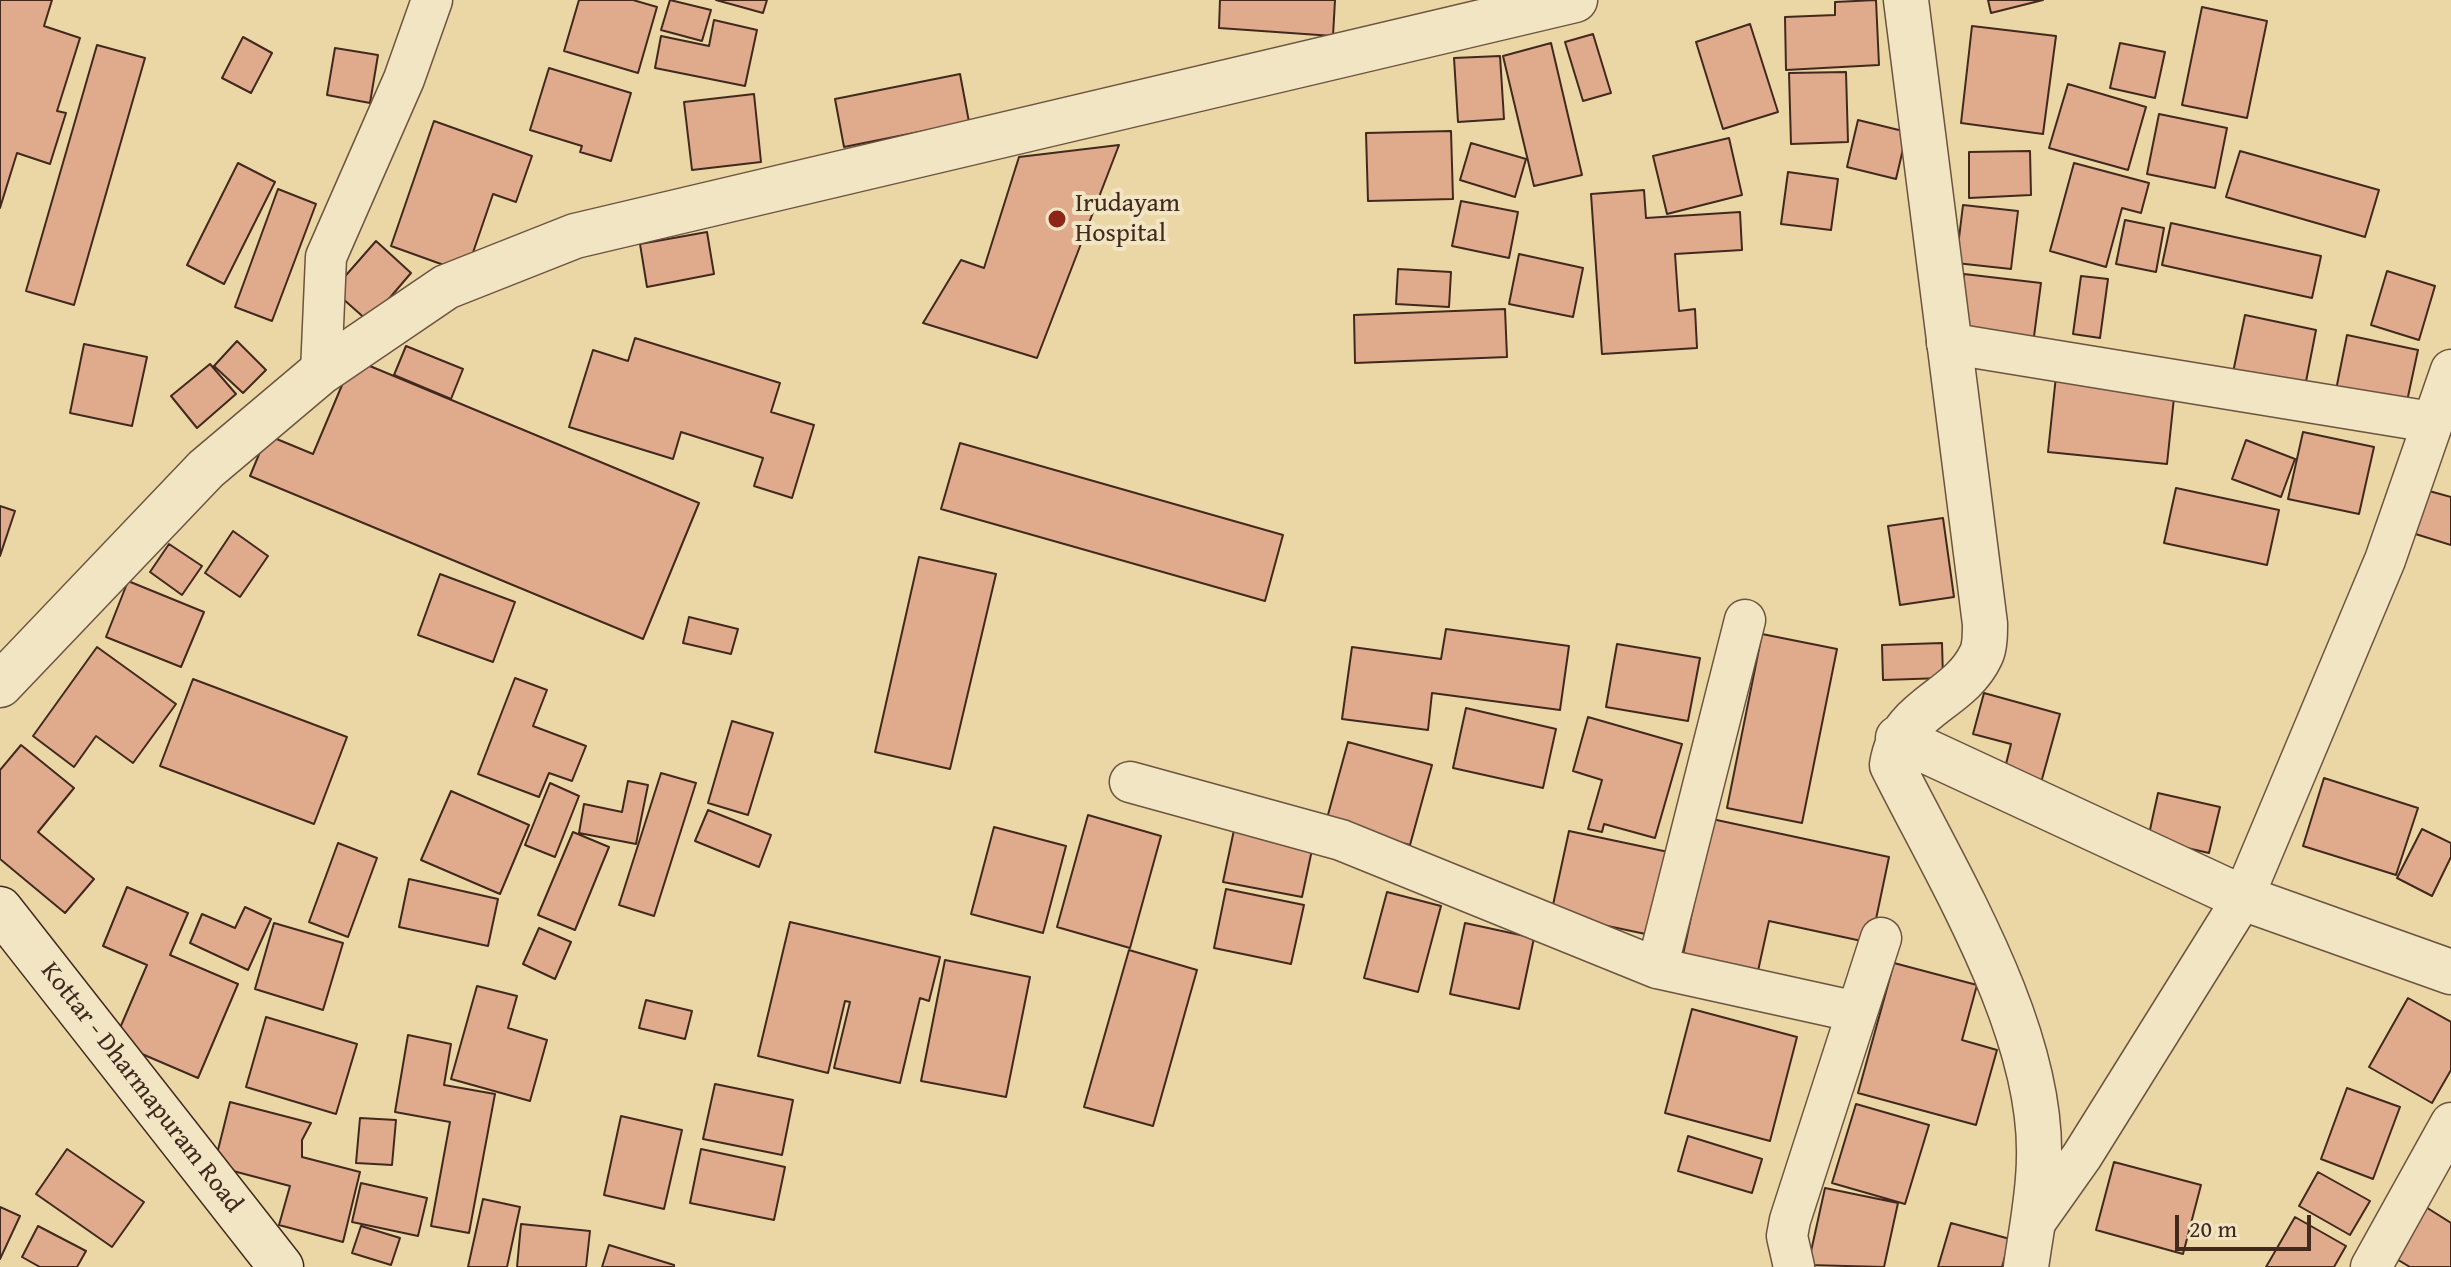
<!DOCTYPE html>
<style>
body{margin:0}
#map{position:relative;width:2451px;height:1267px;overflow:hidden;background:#ead7a5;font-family:"Gentium Book Plus",serif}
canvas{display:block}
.scale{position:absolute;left:2175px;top:1215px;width:136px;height:36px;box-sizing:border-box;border:4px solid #42291e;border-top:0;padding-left:10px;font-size:24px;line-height:28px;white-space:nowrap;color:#42291e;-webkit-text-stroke:6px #f1e5c4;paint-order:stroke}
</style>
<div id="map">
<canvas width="2451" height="1267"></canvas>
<div class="scale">20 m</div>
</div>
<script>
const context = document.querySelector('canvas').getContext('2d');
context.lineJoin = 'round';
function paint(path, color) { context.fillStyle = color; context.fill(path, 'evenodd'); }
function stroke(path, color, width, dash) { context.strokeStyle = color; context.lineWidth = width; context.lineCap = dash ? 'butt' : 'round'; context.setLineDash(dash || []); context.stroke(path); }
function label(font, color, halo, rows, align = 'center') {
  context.font = font + ' "Gentium Book Plus",serif'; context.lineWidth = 8; context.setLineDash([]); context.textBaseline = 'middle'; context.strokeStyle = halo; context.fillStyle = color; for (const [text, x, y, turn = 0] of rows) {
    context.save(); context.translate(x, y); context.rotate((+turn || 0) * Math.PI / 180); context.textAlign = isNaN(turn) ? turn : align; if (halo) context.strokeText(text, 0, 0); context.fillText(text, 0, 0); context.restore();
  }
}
const building = new Path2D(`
 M0,0h52l-8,26 36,12 -23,73 9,2 -16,51 -33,-11 -17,55z
 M579,0h54l24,7 -19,66 -74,-22z
 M670,0l41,10 -9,31 -41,-11z
 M716,0h51l-4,13z
 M1220,0h115l-2,36 -114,-8z
 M1876,0l3,65 -93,5 -1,-53 50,-2v-13z
 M1988,0h55l-52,13z
 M2202,7l65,14 -20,97 -65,-13z
 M714,20l43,10 -12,56 -90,-18 6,-32 48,10z
 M1750,24l28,88 -55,17 -27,-87z
 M1972,26l84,10 -13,98 -82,-11z
 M1593,34l18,59 -28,8 -18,-59z
 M243,37l29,16 -21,40 -29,-15z
 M1551,43l31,132 -48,11 -31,-130z
 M2120,43l45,9 -10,46 -45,-10z
 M97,45l48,13 -71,247 -48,-14z
 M335,48l43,7 -8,48 -43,-8z
 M1500,56l4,63 -46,3 -4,-64z
 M549,68l82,25 -20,68 -31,-9 2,-6 -52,-16z
 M1846,72l2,70 -57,2 -2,-71z
 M960,74l9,48 -125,25 -9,-48z
 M2068,84l78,23 -18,63 -79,-22z
 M754,94l7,68 -69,8 -8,-68z
 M2159,114l68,14 -12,60 -68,-14z
 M1858,120l49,12 -11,47 -49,-12z
 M434,121l98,35 -16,46 -23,-8 -27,79 -75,-27z
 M1451,131l2,68 -85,2 -2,-68z
 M1729,138l13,57 -75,19 -14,-58z
 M1471,143l55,16 -11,38 -55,-17z
 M1119,145l-82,213 -114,-35 38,-63 23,8 35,-111z
 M2030,151l1,44 -62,3v-46z
 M2240,151l139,39 -14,47 -139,-40z
 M238,163l37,19 -51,102 -37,-19z
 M2074,163l75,20 -8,30 -19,-5 -16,59 -56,-16z
 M1788,172l50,7 -7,51 -50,-6z
 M278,189l38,15 -44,117 -37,-14z
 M1644,190l2,28 94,-6 2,38 -67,4 4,57 16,-2 2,39 -95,6 -11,-160z
 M1461,201l57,11 -9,46 -57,-12z
 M1963,205l55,6 -7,58 -55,-6z
 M2125,220l39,8 -8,44 -40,-8z
 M2171,223l150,33 -9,42 -150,-33z
 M707,232l7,42 -67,13 -7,-43z
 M376,241l35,32 -42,49 -36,-32z
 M1519,254l64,14 -10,49 -64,-13z
 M1398,269l53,3 -2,35 -53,-3z
 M2387,271l48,15 -16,54 -48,-15z
 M1964,274l77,9 -8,61 -77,-9z
 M2081,276l27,3 -8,59 -27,-4z
 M1505,309l2,48 -152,6 -1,-48z
 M2245,315l71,15 -13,67 -72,-15z
 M2347,335l71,15 -12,56 -70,-16z
 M635,338l145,45 -9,29 43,13 -22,73 -38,-12 9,-28 -82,-26 -8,27 -104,-32 24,-77 35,11z
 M237,341l29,29 -23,23 -29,-27z
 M84,344l63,13 -15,69 -62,-13z
 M406,346l57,23 -12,30 -57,-24z
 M353,359l346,144 -56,136 -393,-163 17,-41 46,19z
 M210,364l26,30 -39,34 -26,-32z
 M2056,376l119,12 -8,76 -119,-12z
 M2303,432l71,15 -15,67 -71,-15z
 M2246,440l49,19 -14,38 -49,-18z
 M960,443l323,92 -18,66 -324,-92z
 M2176,488l103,22 -12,55 -103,-22z
 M2422,489l29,8v48l-42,-13z
 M0,506l15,5 -15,45z
 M1943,518l11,79 -54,8 -12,-79z
 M233,531l35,25 -28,41 -35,-24z
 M169,544l33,22 -20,29 -32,-23z
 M919,557l77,17 -46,195 -75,-17z
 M440,574l75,28 -22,60 -75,-27z
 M128,581l76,31 -23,55 -75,-30z
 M689,617l49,12 -7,25 -48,-11z
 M1446,629l123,17 -9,64 -128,-17 -4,37 -86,-11 10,-72 89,12z
 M1762,634l75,15 -35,174 -75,-15z
 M1942,643l1,35 -60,2 -1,-35z
 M1617,644l83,14 -12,63 -82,-14z
 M97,647l79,57 -43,59 -37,-27 -22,31 -41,-31z
 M515,678l32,12 -14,36 53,20 -14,35 -23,-8 -10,24 -61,-23z
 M193,679l154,58 -33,87 -154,-58z
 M1984,693l76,21 -21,76 -37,-10 9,-36 -38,-10z
 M1466,708l90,21 -13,59 -90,-20z
 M1588,717l94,27 -27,94 -51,-14 -2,8 -14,-3 14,-49 -29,-9z
 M732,721l41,12 -25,82 -40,-12z
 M1348,742l84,23 -22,80 -84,-23z
 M21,745l53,43 -36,44 56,47 -29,34 -65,-54v-89z
 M661,773l35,10 -42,133 -35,-11z
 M2324,778l94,30 -22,67 -93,-29z
 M628,781l20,4 -12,59 -57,-11 5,-29 38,8z
 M550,783l29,13 -24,61 -30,-12z
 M451,791l78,34 -29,69 -79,-34z
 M2158,793l62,14 -11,46 -61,-14z
 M708,810l63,25 -12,32 -64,-26z
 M1088,815l73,21 -31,112 -73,-21z
 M1712,819l177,38 -18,86 -102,-22 -13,59 -75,-16z
 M994,827l72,19 -23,87 -72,-19z
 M2422,829l29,14v14l-19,39 -35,-18z
 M1234,830l79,15 -11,52 -79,-15z
 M1569,831l104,22 -18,83 -104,-22z
 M573,832l36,15 -34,83 -37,-15z
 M338,843l39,15 -29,79 -39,-15z
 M409,879l89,20 -10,47 -89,-19z
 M127,887l61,26 -18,42 68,29 -40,94 -84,-36 33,-77 -44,-19z
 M1226,889l78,16 -13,59 -77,-16z
 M1387,892l54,14 -23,86 -54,-14z
 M245,907l26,12 -23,51 -58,-27 12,-29 33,14z
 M790,922l150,35 -11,44 -9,-3 -20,85 -66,-15 16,-66 -5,-1 -17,72 -70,-17z
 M274,923l69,20 -20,67 -68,-21z
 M1465,923l69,15 -15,71 -69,-15z
 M539,928l32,14 -16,37 -32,-15z
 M1129,950l68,20 -44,156 -69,-19z
 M945,960l85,17 -24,120 -85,-16z
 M1894,963l83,22 -15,55 35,10 -21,75 -118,-32z
 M477,986l40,10 -9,32 39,12 -17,61 -79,-22z
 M2408,998l43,24v48l-19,33 -63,-36z
 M646,1000l46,11 -7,28 -46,-11z
 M1692,1009l105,28 -27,104 -105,-28z
 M266,1017l91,27 -21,70 -90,-27z
 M408,1035l43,9 -7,41 51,9 -26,139 -38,-7 19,-104 -55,-10z
 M715,1084l78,16 -11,55 -79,-16z
 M2347,1088l53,19 -27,72 -52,-20z
 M230,1102l81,21 -9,17v17l58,15 -17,70 -64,-17 11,-39 -76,-20z
 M1856,1104l73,21 -24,79 -73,-21z
 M621,1116l61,14 -18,79 -60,-14z
 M360,1118l36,2 -4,45 -36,-2z
 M1688,1136l74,23 -10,34 -74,-22z
 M67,1149l77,53 -32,45 -76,-53z
 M701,1149l84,18 -11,53 -84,-17z
 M2114,1162l87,23 -18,69 -87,-24z
 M2318,1172l52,29 -20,34 -51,-29z
 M361,1183l66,15 -9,38 -66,-14z
 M1825,1188l73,15 -14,64 -76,-2z
 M483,1199l37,8 -13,60h-39z
 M2421,1204l30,19v44h-41l-20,-12z
 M0,1207l20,9 -20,43z
 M2295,1217l51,29 -12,21h-68z
 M1951,1223l59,16 -8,28h-64z
 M521,1224l69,7 -4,36h-69z
 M38,1226l48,25 -9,16h-37l-18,-10z
 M361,1226l39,12 -9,27 -39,-12z
 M609,1245l65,20v2h-72z`);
paint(building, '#e0aa8d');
stroke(building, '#42291e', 2);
const minor = new Path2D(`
 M1947,343l484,79
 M321,372l5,-115 78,-178 28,-79
 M1130,782l211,58 316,128 200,44
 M1657,968l88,-348
 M2031,1228l51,-72 161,-258 142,-338 66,-190
 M1794,1267l-7,-31 3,-16 91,-282
 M2371,1267l80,-144`);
const tertiary = new Path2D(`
 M1906,0l79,624c0,9 0,23 -4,31 -22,47 -80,51 -89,110 57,114 150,263 147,392 0,37 -8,74 -13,110
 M0,685l206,-216 115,-97 125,-85 129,-51 1000,-236
 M1898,738l345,160 208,74`);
const secondary = new Path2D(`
 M0,909l281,358`);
stroke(minor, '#6c5440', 43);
stroke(tertiary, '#6c5440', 47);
stroke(secondary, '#42291e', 47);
stroke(minor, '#f1e5c4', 40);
stroke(tertiary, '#f1e5c4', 44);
stroke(secondary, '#f1e5c4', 44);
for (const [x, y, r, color] of [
 [1057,219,10,"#8f2418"]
]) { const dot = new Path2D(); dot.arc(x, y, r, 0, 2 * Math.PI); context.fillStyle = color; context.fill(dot); stroke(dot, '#f1e5c4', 3); }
label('26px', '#42291e', '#f1e5c4', [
 ["Irudayam",1075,204],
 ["Hospital",1075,234]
], 'left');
label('26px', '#42291e', '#f1e5c4', [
 ["Kottar - Dharmapuram Road",141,1088,52]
]);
</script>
